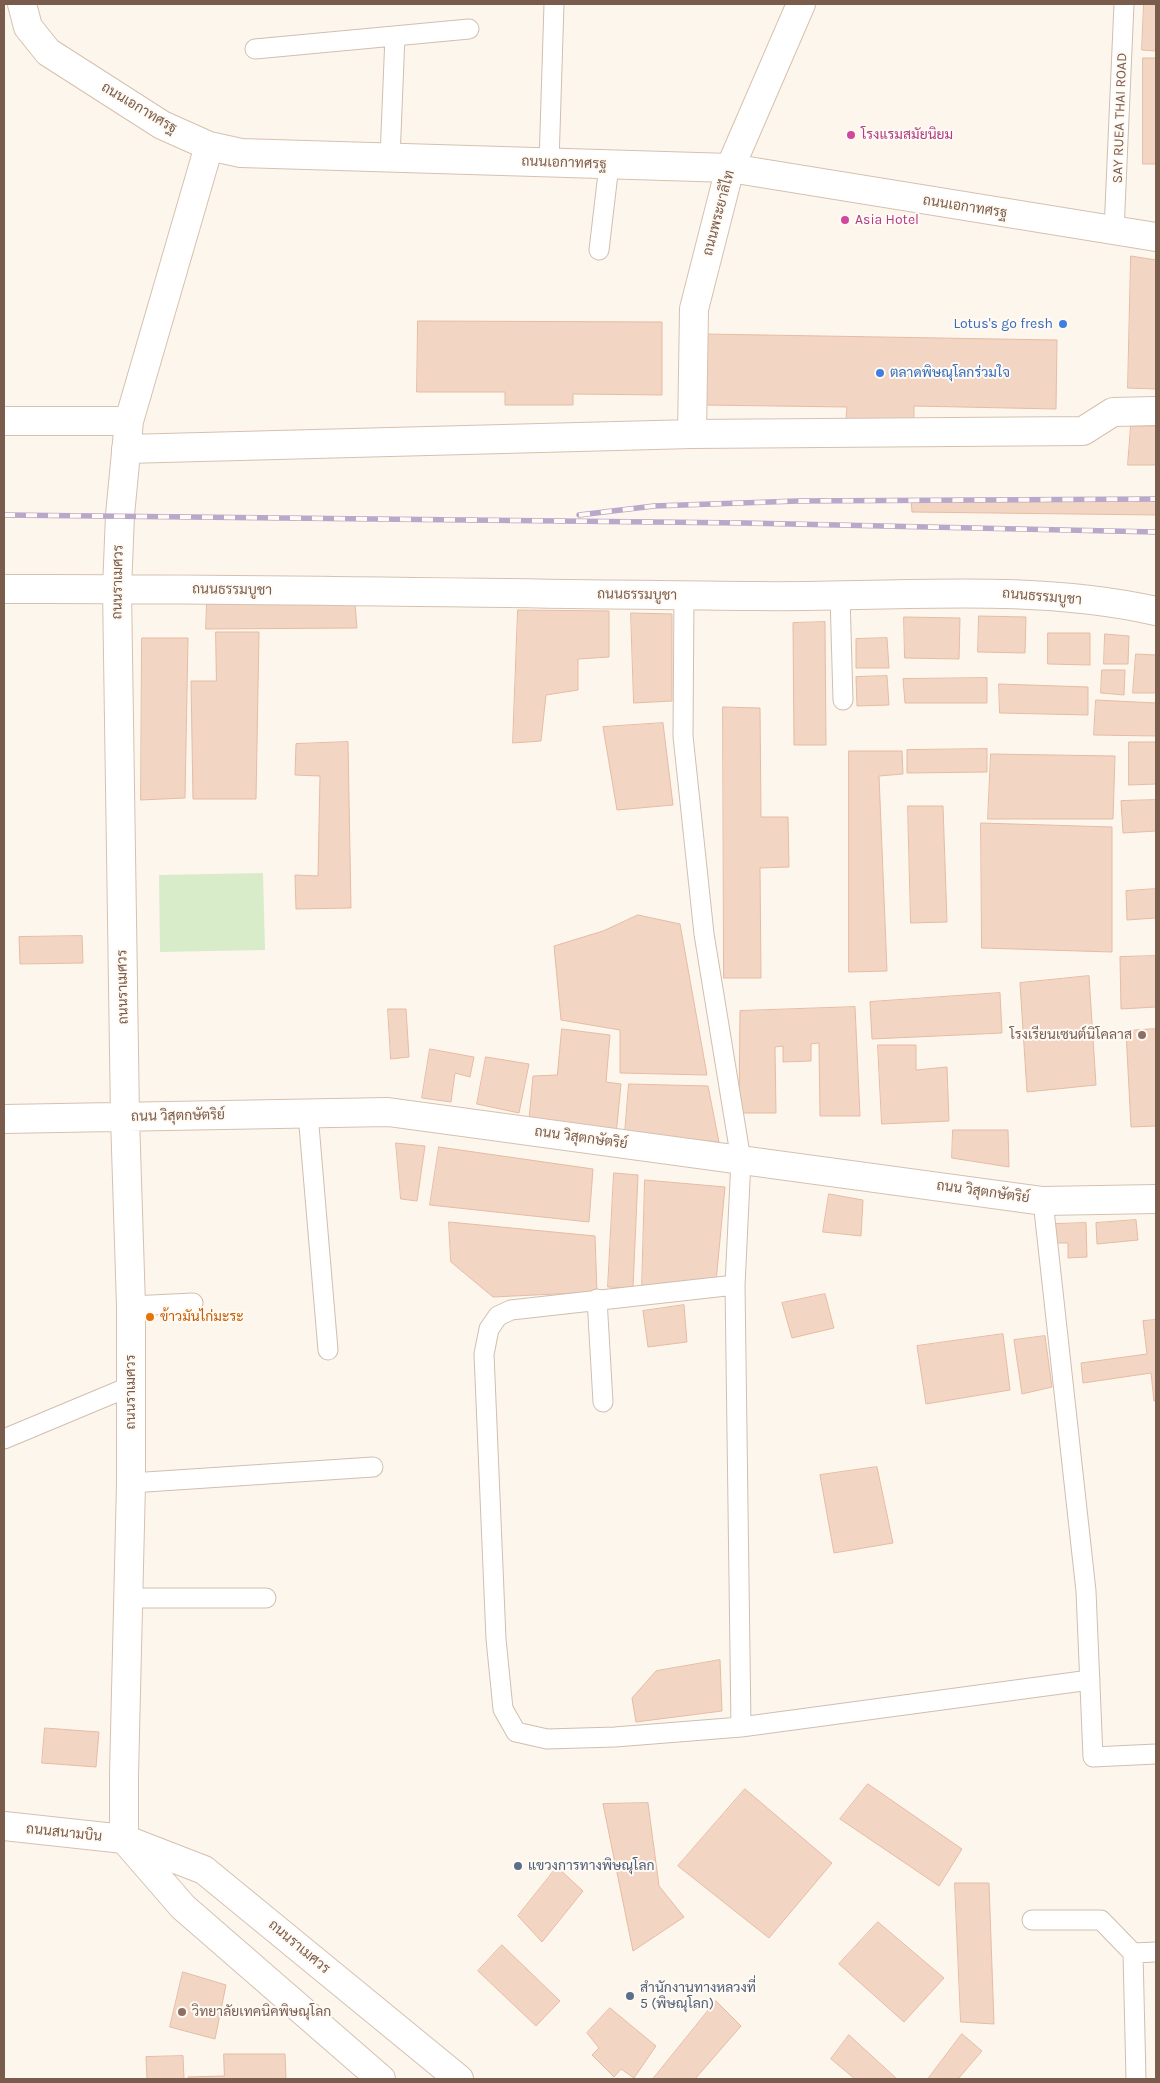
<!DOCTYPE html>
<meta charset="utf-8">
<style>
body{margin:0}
#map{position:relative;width:1160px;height:2083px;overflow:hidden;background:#fdf6ec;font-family:Karla,sans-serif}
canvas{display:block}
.frame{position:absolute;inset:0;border:5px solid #7a5c4d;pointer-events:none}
</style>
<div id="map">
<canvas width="1160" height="2083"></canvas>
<div class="frame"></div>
</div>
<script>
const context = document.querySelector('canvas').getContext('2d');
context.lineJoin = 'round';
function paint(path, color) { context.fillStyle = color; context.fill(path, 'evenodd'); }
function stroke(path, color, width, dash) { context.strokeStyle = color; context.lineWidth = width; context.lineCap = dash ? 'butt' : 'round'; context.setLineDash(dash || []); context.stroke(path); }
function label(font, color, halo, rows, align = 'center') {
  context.font = font + ' Karla,Sarabun,sans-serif'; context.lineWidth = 4; context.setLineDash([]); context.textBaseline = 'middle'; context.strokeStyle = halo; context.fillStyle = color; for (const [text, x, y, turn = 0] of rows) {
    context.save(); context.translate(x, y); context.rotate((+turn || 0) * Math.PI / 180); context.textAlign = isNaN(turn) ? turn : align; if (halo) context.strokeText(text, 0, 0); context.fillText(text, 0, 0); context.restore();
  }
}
paint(new Path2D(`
 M263,873l2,77 -105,2 -1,-77z`), '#d8ecc9');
const building = new Path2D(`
 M1144,4h12v47l-14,-1z
 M1143,58h13v106h-13z
 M1131,256l25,4v129l-28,-1z
 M418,321l244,1v73l-89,-1v11h-68v-13h-88z
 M704,334l353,6 -1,69 -142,-3v14l-68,-1 1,-12 -144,-2z
 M1131,426h25v39h-28z
 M1156,499v16l-244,-3 -1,-12z
 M207,604h148l2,24 -151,1z
 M518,610l91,1v46l-31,2v31l-32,5 -5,46 -28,2z
 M631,613l41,1v87l-38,2z
 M979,616l47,1 -1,36 -47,-1z
 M904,617l56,1 -1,41 -54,-1z
 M825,622l1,123h-32l-1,-122z
 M216,632h43l-3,167h-63l-2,-118h25z
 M1048,633h42v32l-42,-1z
 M1105,634l24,2 -1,28h-24z
 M142,638h46l-3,160 -44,2z
 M887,638l2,30h-33v-29z
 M1136,654l20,1v38h-23z
 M1102,670h23l-1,25 -23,-2z
 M887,676l2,29 -32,1 -1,-29z
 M987,678v25h-82l-2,-24z
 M999,684l89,3v28l-88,-2z
 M1096,700l60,3v33l-62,-1z
 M723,707l37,1 1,109h27l1,50 -29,1 1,110h-37z
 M663,723l10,82 -56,5 -14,-83z
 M348,742l3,166 -55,1 -1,-34 23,1 2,-100 -25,-1 1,-31z
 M1129,742h27v42l-27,1z
 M987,749v23l-80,1v-23z
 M849,751h53l1,23 -24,2 8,195 -38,1z
 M991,754l124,2 -2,63h-125z
 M1156,800v31l-33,2 -2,-32z
 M908,806h35l4,116 -36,1z
 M981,823l131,4v125l-130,-4z
 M1156,889v29l-29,2 -1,-29z
 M638,915l42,9 27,151 -87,-2v-43l-59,-10 -7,-74 49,-15z
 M82,936l1,27 -63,1 -1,-27z
 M1156,956v51l-35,2 -1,-52z
 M1089,976l7,109 -69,7 -7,-109z
 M1000,993l2,40 -130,6 -2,-37z
 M855,1007l5,109h-40l-1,-73 -8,1v17l-28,1v-16l-8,1 1,66h-37l1,-102z
 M388,1009h18l3,48 -18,2z
 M562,1029l48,6 -4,47 15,2 -5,51 -87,-15 4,-44 24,-1z
 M1156,1029v97l-25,1 -5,-96z
 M878,1045h38v25l31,-3 2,54 -67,3z
 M430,1049l44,8 -4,20 -15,-4 -4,29 -29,-4z
 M486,1057l43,7 -10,49 -42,-9z
 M629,1084l79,2 11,56 -94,-9z
 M953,1130h55l1,37 -57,-9z
 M396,1143l29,3 -8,55 -16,-2z
 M439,1147l154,22 -4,53 -159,-17z
 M614,1173l24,2 -5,113 -25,-1z
 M645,1180l80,7 -9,95 -74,6z
 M829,1194l34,6 -2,36 -38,-4z
 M1136,1220l2,20 -41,4 -1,-21z
 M449,1222l146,14 2,56 -104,5 -42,-35z
 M1086,1223l1,34 -19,1v-15h-12l-1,-19z
 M825,1294l9,34 -42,10 -10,-35z
 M684,1305l3,37 -39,5 -5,-36z
 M1156,1320v81h-2l-3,-28 -68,10 -2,-20 66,-9 -4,-33z
 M1003,1334l7,56 -84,14 -9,-58z
 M1045,1336l7,51 -30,7 -8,-54z
 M877,1467l16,76 -59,10 -14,-78z
 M720,1660l2,51 -86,11 -4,-24 24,-27z
 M45,1728l54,4 -3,35 -54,-4z
 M868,1784l94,65 -23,37 -99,-67z
 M745,1789l87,74 -63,75 -91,-72z
 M648,1803l11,83 25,31 -51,34 -30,-147z
 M557,1867l26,24 -41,51 -24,-26z
 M955,1883h34l5,141 -33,-2z
 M878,1922l66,56 -40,44 -65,-58z
 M502,1945l58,56 -24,25 -58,-55z
 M183,1972l43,13 -11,54 -45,-12z
 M716,2001l25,25 -46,53h-42z
 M610,2008l46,38 -22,32 -13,-9 -7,8 -22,-22 7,-7 -12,-15z
 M962,2034l20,17 -24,28h-30z
 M849,2035l48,44h-42l-24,-20z
 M224,2054h61l1,25h-98v-2l36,-1z
 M183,2056l1,23h-37l-1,-22z`);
paint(building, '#f3d5c3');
stroke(building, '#e6bba3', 1);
const street = new Path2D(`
 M255,49l214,-20
 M390,158l5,-122
 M549,163l5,-159
 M1114,231l10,-227
 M599,250l10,-85
 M684,596l-1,140 21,198 37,226 -6,125 6,442
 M840,596l3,104
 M308,1114l20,236
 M1043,1201l43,390 7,166 63,-3
 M735,1285l-224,25 -13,6 -9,13 -5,25 12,285 7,70 13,23 31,7 68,-2 126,-10 349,-47
 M597,1299l6,103
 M131,1306l62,-3
 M4,1439l127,-53
 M131,1483l242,-16
 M128,1598h138
 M1032,1920h69l32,33 3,126
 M1133,1953l23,-1`);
const secondary = new Path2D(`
 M22,4l6,23 20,25 114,73 47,21 32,7 489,15 426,69
 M209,146l-80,275 -9,94 -3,74 8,528 6,189v177l-7,292v64l59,68 198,172
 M4,421h125
 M692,434l2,-125 36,-141 71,-164
 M126,449l566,-15 391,-3 30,-19 43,-1
 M4,589c251,-1 502,5 753,7 133,2 269,-14 399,15
 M4,1119l384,-7 655,89 113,-2
 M4,1826l120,13 80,31 255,209`);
stroke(street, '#d1beb0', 21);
stroke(secondary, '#d6c0b0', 30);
stroke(street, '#fff', 19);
stroke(secondary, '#fff', 28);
const rail = new Path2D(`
 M4,515l741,8 411,9
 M579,515l75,-9 144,-5 358,-2`);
stroke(rail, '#b9a8c9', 5.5);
stroke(rail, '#fffaf3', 4, [11]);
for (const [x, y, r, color] of [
 [851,135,5,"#d1479c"],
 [845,220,5,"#d1479c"],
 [1063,324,5,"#3f7fe0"],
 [880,373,5,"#3f7fe0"],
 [1142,1035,5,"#8d6e63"],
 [150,1317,5,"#e8710a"],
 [518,1866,5,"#5c6f8a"],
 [630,1996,5,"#5c6f8a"],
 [182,2012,5,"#8d6e63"]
]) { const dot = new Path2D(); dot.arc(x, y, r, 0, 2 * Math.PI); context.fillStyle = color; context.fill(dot); stroke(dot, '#fffaf3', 2); }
label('14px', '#7a5c4d', '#fffaf3', [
 ["ถนนเอกาทศรฐ",139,108,31],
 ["SAY RUEA THAI ROAD",1120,118,-88],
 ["ถนนเอกาทศรฐ",564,163,2],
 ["ถนนเอกาทศรฐ",965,207,9],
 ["ถนนพระยาลิไท",719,213,-75],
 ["ถนนราเมศวร",118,582,-89],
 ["ถนนธรรมบูชา",232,590,1],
 ["ถนนธรรมบูชา",637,595,1],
 ["ถนนธรรมบูชา",1042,597,5],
 ["ถนนราเมศวร",123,987,-91],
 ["ถนน วิสุตกษัตริย์",178,1116,-1],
 ["ถนน วิสุตกษัตริย์",581,1138,8],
 ["ถนน วิสุตกษัตริย์",983,1192,8],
 ["ถนนราเมศวร",131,1392,-90],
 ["ถนนสนามบิน",64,1833,6],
 ["ถนนราเมศวร",299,1947,40]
]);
label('14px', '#b23c85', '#fffaf3', [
 ["โรงแรมสมัยนิยม",861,135],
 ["Asia Hotel",855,220]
], 'left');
label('14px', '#366cbe', '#fffaf3', [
 ["Lotus's go fresh",1053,324],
 ["ตลาดพิษณุโลกร่วมใจ",890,373,"left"]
], 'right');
label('14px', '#785e54', '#fffaf3', [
 ["โรงเรียนเซนต์นิโคลาส",1132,1035],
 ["วิทยาลัยเทคนิคพิษณุโลก",192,2012,"left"]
], 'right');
label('14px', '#c56008', '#fffaf3', [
 ["ข้าวมันไก่มะระ",160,1317]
], 'left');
label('14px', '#4e5e75', '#fffaf3', [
 ["แขวงการทางพิษณุโลก",528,1866],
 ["สำนักงานทางหลวงที่",640,1988],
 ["5 (พิษณุโลก)",640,2004]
], 'left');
</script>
